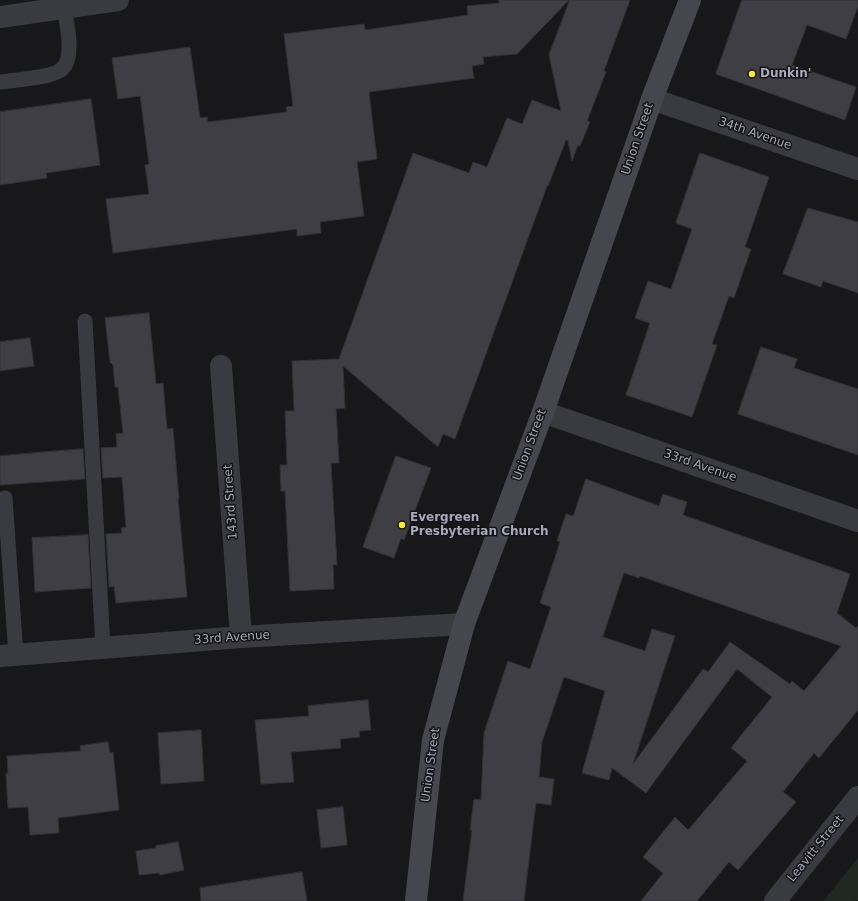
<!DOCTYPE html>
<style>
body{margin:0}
canvas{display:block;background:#181719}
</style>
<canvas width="858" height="901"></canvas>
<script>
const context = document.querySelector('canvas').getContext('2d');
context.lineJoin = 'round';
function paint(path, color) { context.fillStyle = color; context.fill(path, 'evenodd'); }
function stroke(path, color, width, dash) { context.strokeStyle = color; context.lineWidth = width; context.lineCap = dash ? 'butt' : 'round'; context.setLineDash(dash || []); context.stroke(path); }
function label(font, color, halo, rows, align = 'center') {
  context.font = font + ' "DejaVu Sans",sans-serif'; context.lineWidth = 3; context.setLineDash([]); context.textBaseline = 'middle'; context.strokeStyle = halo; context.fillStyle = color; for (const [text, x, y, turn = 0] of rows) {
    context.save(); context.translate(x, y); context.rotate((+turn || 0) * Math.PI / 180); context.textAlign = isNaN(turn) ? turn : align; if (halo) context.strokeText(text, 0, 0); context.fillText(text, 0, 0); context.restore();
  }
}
paint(new Path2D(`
 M858,858v42l-5,1h-30z`), '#1f2822');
const building = new Path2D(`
 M499,0h70l-52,54 -34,3 1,7 -12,2 2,12 -105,14 8,67 -20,3 7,54 -44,6 1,11 -24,3v-7l-184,24 -7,-54 43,-5 -4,-29 4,-1 -9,-68 -22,3 -6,-41 78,-11 10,71 7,-1 1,5 79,-10 -1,-5 7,-1 -9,-72 80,-10 1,6 103,-15 -1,-9 32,-3z
 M570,0h60l-26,71 2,1 -19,49 3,1 -10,24 -2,-1 -6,16 -4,-20 -2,-1 -18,46h-1l-92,253 -12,-5 -5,13 -95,-81 2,42 -9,1 3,54h-8l6,102h-4l1,24 -44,2 -5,-100h-4l-1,-26h7l-2,-54h9l-2,-50 47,-2 74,-206 56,20 4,-11 14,5 20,-49 15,6 10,-24 29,11 -12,-56z
 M742,0h116v6l-12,33 -39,-14 -15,40 64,22 -11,33 -129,-46z
 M91,99l9,66 -54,8 1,5 -47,7v-73z
 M700,153l69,24 -24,70 6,2 -17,49 -5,-2 -17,48 5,1 -25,72 -66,-22 24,-72 -15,-5 13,-37 23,8 21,-60 -16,-6z
 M808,208l50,14v71l-35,-12 -2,6 -38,-13z
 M149,313l7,71 7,-1 4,46 6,-1 6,71h-1l9,98 -71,6 -2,-17 -5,1 -3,-53 16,-1 -1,-5 5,-1 -4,-50 -19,1 -2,-30 16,-1 -1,-13 7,-1 -5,-46h-3l-2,-22 -3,-3 -5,-44z
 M30,338l4,28 -34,5v-29z
 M761,347l36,12 -3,9 64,21v66l-120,-41z
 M83,449l2,30 -85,6v-29z
 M396,456l35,12 -27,72 -3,-2 -7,20 -31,-11z
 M586,479l73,27 4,-12 24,8 -4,13 167,59 -13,39 19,15 2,-2v84l-39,48 -5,-5 -31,39 13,10 -58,68 -9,-8 -32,39h-56l22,-28 -20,-16 32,-40 13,13 59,-69 -16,-13 41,-51 -35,-28 -91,124 -34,-25 -3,12 -27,-7 23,-82 -41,-14 -22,65 -3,35 15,2 -3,26 -15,-2 -12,98h-61l9,-71h-2l4,-31 7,1 3,-67 24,-72 22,8 21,-62 -11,-4 20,-61 -3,-1 9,-27 7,2zM624,573l15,5 1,-2 201,70 -37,45 -12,-10 -2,3 -60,-42 -22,30 -5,-3 -70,95 42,-128 -23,-7 -7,22 -42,-14z
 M88,535l3,53 -56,4 -3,-54z
 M368,700l3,30 -12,1 1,6 -20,2 1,9 -50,4 3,30 -33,2 -6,-64 54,-4 -1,-10z
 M201,730l3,51 -43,3 -3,-51z
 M108,742l2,11 3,-1 6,58 -61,8 1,15 -29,2 -2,-28 -20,1 -2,-34 2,-1 -1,-17 74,-5 -1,-5z
 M343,807l4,38 -26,3 -4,-38z
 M178,842l6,28 -24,5 -1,-2 -20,2 -3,-24 20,-3v-2z
 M302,872l5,29h-106l-1,-13z`);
paint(building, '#3f3e44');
stroke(building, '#323136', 1);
stroke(new Path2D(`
 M0,82c13,-2 55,-4 63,-14 5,-5 6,-13 6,-20 1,-13 -3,-27 -5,-40
 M85,321l18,327
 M5,498l11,157`), '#3a3a41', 15);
stroke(new Path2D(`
 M0,17l118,-17
 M652,99l206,70
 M221,366l20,271
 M543,412l315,109
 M0,656l241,-19 223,-13
 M775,901l83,-104`), '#3a3a41', 22);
stroke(new Path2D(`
 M416,901l17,-161 31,-116 79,-212 109,-313 38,-99`), '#46464f', 22);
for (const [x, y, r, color] of [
 [752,74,4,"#feec2b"],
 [402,525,4,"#feec2b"]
]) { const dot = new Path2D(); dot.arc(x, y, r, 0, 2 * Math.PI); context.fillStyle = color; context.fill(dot); stroke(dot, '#131214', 1.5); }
label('bold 12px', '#a8a9ba', '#131214', [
 ["Dunkin'",760,74],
 ["Evergreen",410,518],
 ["Presbyterian Church",410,532]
], 'left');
label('12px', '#a8a9ba', '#131214', [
 ["34th Avenue",755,134,19],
 ["Union Street",638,139,-71],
 ["Union Street",530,445,-70],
 ["33rd Avenue",700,466,19],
 ["143rd Street",231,502,-94],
 ["33rd Avenue",232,638,-4],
 ["Union Street",431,765,-82],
 ["Leavitt Street",816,849,-51]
]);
</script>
